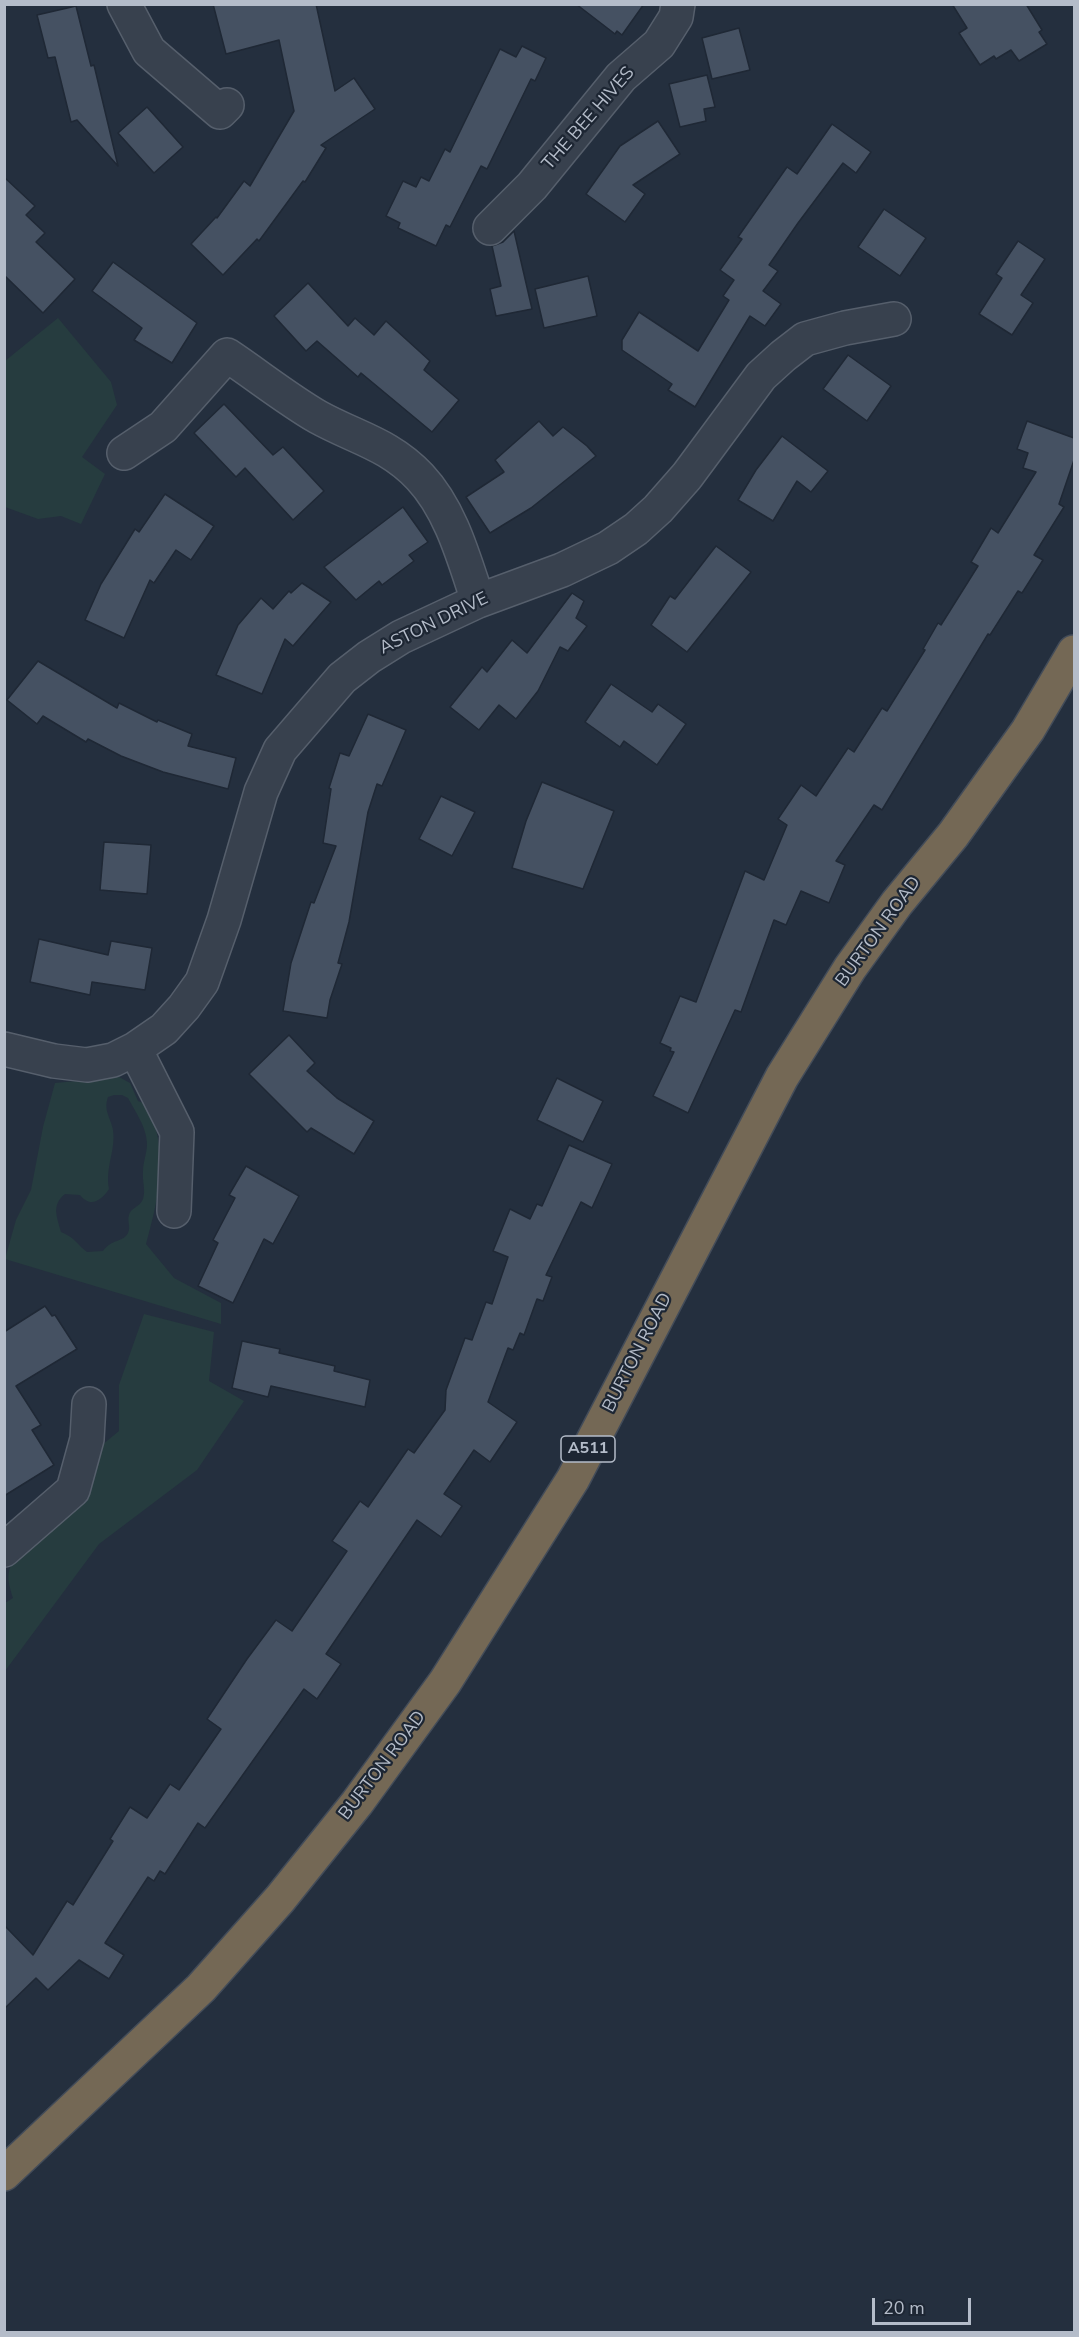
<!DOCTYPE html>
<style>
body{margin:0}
#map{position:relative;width:1079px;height:2337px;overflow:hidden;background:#242f3e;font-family:"Nunito Sans",sans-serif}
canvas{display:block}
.frame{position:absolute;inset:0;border:6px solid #b4bcc9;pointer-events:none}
.scale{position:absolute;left:872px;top:2298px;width:99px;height:27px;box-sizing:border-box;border:3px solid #b4bcc9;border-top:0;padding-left:8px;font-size:18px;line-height:21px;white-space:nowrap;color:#b4bcc9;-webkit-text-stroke:4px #1d2633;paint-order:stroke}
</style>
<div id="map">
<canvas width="1079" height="2337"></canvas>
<div class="frame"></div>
<div class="scale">20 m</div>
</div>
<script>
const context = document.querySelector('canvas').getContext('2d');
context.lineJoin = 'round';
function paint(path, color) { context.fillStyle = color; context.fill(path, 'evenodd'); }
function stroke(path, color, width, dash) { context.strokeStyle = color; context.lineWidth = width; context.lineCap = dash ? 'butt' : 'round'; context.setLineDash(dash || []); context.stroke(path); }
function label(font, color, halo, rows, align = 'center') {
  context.font = font + ' "Nunito Sans",sans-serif'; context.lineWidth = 4.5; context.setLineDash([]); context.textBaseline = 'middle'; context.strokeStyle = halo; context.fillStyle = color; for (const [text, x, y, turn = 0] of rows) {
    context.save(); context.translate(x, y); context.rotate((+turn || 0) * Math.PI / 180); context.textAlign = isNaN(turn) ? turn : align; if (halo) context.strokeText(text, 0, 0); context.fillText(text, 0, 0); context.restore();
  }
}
paint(new Path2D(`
 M58,318l53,64 6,23 -35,52 23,17 -24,50 -20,-8 -23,3 -33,-12v-146z
 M119,1077l11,6 8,18 8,3c24,45 13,93 0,140l28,34 47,25v21l-216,-65 11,-39 15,-30 12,-63 12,-44zM114,1095h8l6,3c7,13 19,30 19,46 0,9 -4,18 -4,27 -1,10 3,19 0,28 -3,8 -13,9 -14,16 -2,6 2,12 -1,18 -4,9 -17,6 -25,18l-16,1c-12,-9 -10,-13 -26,-20 -4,-15 -10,-27 4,-38l15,1c10,13 21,6 29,-6 -4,-22 7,-39 4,-59 -2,-12 -10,-19 -5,-33z
 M144,1314l70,18 -5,49 35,20 -47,69 -98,74 -94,127v-68l8,-5c-5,-17 -7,-22 0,-38l89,-115 17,-14v-46z`), '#263c3f');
const building = new Path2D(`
 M213,4h103l19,87 19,-13 21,31 -54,36 5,3 -21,34 -2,-1 -44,60 -2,-2 -34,36 -32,-31 25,-27 1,1 27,-37 6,5 44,-75 -15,-71 -53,14z
 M576,4h68l-22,31 -5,-4 -2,3z
 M952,4h74l16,26 -3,2 8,12 -28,17 -8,-11 -15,9 -2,-3 -14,9 -21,-32 8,-5z
 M76,6l15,60 3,-1 24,101 -41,-46 -6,2 -16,-65 -7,1 -11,-43z
 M739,28l11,42 -38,9 -10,-41z
 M522,46l24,12 -11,23 -4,-2 -44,90 -6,-3 -31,61 -4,-2 -10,21 -38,-18 2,-5 -14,-7 17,-35 13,6 5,-10 8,4 16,-32 5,3 50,-103 16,8z
 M707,75l8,32 -11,2 2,12 -26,6 -11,-43z
 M147,107l36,40 -29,26 -36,-40z
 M658,121l22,33 -47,31 12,9 -20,28 -39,-28 34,-48z
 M832,124l39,28 -15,21 -13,-10 -45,60 -29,42 9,6 -15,20 18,13 -16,22 -15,-10 -55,91 -27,-17 4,-6 -50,-34v-10l17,-28 59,39 31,-51 -6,-4 11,-16 -14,-10 22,-31 -4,-2 49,-70 10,7z
 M4,177l31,29 -9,9 19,18 -9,9 39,37 -32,34 -39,-38z
 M884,209l42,29 -26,38 -42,-29z
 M514,231l18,78 -36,7 -6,-27 11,-3 -9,-40 11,-4z
 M1018,241l27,18 -24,36 12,8 -21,32 -33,-21 23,-36 -6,-4z
 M113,262l84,61 -25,40 -38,-23 8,-12 -50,-37z
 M588,276l9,40 -53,12 -9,-39z
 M308,283l40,43 7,-8 19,17 12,-14 44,40 -6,9 35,30 -27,32 -71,-59 -3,4 -41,-36 -11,10 -32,-35z
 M848,355l43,31 -24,35 -44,-32z
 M224,404l49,51 10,-8 41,44 -31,29 -48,-52 -9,9 -42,-44z
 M539,421l14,15 10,-9 24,19 9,10 -65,52 -41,25 -24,-36 38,-25 -9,-12z
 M1027,421l47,17v22l-15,44 5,3 -30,48 9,5 -21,33 -4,-2 -28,44 -2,-1 -106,176 -8,-5 -38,56 9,4 -16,38 -28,-12 -15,34 -12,-5 -33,92 -6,-2 -47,103 -35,-17 21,-44 -4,-1 1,-3 -11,-5 20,-47 16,6 49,-131 19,9 23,-55 -9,-6 23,-34 15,11 32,-48 6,4 28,-44 5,3 38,-61 -2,-1 15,-26 3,2 37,-59 -7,-4 20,-34 7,5 38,-61 -13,-4 5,-15 -11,-4z
 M782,436l46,35 -17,21 -14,-11 -24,40 -35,-21 18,-30z
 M165,494l49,32 -23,34 -15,-10 -22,33 -4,-3 -26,58 -39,-18 16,-36 34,-55 4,3z
 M403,507l25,35 -19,13 5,6 -32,24 -3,-4 -23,19 -32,-33z
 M716,546l35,26 -64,80 -36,-27 19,-29 5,3z
 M302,583l29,19 -38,44 -8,-7 -23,55 -46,-19 22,-50 23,-27 12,11 16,-18 2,2z
 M572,593l12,8 -8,17 11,8 -19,25 -8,-4 -22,44 -22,28 -17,-14 -20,25 -29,-23 32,-40 5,5 25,-32 15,13z
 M38,661l79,47 2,-5 38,19 1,-2 34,14 -4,12 48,12 -8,31 -65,-17 -42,-16 -33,-17 -2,3 -43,-26 -6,8 -30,-24z
 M611,684l41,28 6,-8 28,20 -29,41 -33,-24 -4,6 -35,-25z
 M368,714l38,16 -24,56 -5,-2 -9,28 -19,110 -11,41 4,1 -12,36 -3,18 -44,-7 8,-48 20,-61 3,1 22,-57 -13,-3 8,-54 -2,-1 11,-35 9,3z
 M542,782l72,29 -31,78 -71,-21 14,-47z
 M441,796l34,16 -23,44 -33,-17z
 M104,842l47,3 -4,49 -47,-4z
 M39,939l69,16 3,-14 41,7 -7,42 -53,-8 -2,13 -60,-13z
 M289,1035l26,28 -8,8 30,27 37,23 -20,33 -43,-26 -4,4 -58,-58z
 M557,1078l46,23 -20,41 -46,-22z
 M569,1145l43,19 -20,44 -11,-6 -35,73 6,2 -9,24 -6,-2 -13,36 -4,-2 -7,17 -5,-2 -20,54 29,20 -27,40 -16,-12 -30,44 18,12 -21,31 -24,-17 -91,134 15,10 -24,35 -13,-10 -99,139 -7,-5 -33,51 -5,-3 -6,10 -6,-4 -43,66 19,12 -15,24 -30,-19 -31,30 -12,-12 -32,31v-84l29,30 34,-54 6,4 40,-64 -3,-2 20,-32 17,11 23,-34 9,6 42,-61 -14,-10 40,-60 29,-39 16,11 55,-80 -15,-10 28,-40 8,6 40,-58 6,4 31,-43 1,-20 19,-52 7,2 14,-38 6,2 16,-47 -15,-6 17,-42 20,10 7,-15 5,2z
 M246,1166l53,30 -26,48 -9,-5 -31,64 -35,-17 20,-43 -5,-3 22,-42 -6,-3z
 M45,1306l7,10 3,-1 22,34 -61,37 25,39 -9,5 22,35 -50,31v-164z
 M242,1341l38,8 -1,4 56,13 -1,5 36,9 -5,27 -94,-21 -3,11 -36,-9z`);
paint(building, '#455162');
stroke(building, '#1f2835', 1.5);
const street = new Path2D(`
 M124,4l25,47 71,61 7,-7
 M490,228l42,-42 89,-109 38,-33 17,-27 2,-13
 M124,453l39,-26 64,-72c30,20 60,44 91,62 38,21 71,27 102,60 31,33 44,82 58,124
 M4,1049l50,12 33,4 26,-5 22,-11 29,-20 20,-22 18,-25 22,-62 37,-128 19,-42 62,-72 27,-21 32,-20 77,-36 84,-31 46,-22 28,-19 22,-20 29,-33 74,-100 22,-20 22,-17 40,-11 49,-9
 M135,1049l42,83 -3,79
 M4,1550l69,-60 14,-51 2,-35`);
const highway = new Path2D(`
 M4,2174l197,-186 79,-89 77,-96 88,-121 128,-203 209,-402 68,-109 47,-65 56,-68 75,-105 46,-78`);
stroke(street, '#565f6c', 36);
stroke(highway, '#434c59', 36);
stroke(street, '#38414e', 33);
stroke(highway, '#746855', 33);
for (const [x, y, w] of [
 [588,1449,54]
]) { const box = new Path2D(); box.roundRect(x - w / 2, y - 13, w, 26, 4.5); context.fillStyle = '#1d2633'; context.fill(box); stroke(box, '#b4bcc9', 1.5); }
label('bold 16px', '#b4bcc9', null, [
 ["A511",588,1449]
]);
label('18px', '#b4bcc9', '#1d2633', [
 ["THE BEE HIVES",589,119,-49],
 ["ASTON DRIVE",434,624,-26],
 ["BURTON ROAD",879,932,-54],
 ["BURTON ROAD",638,1353,-63],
 ["BURTON ROAD",383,1766,-53]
]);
</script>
